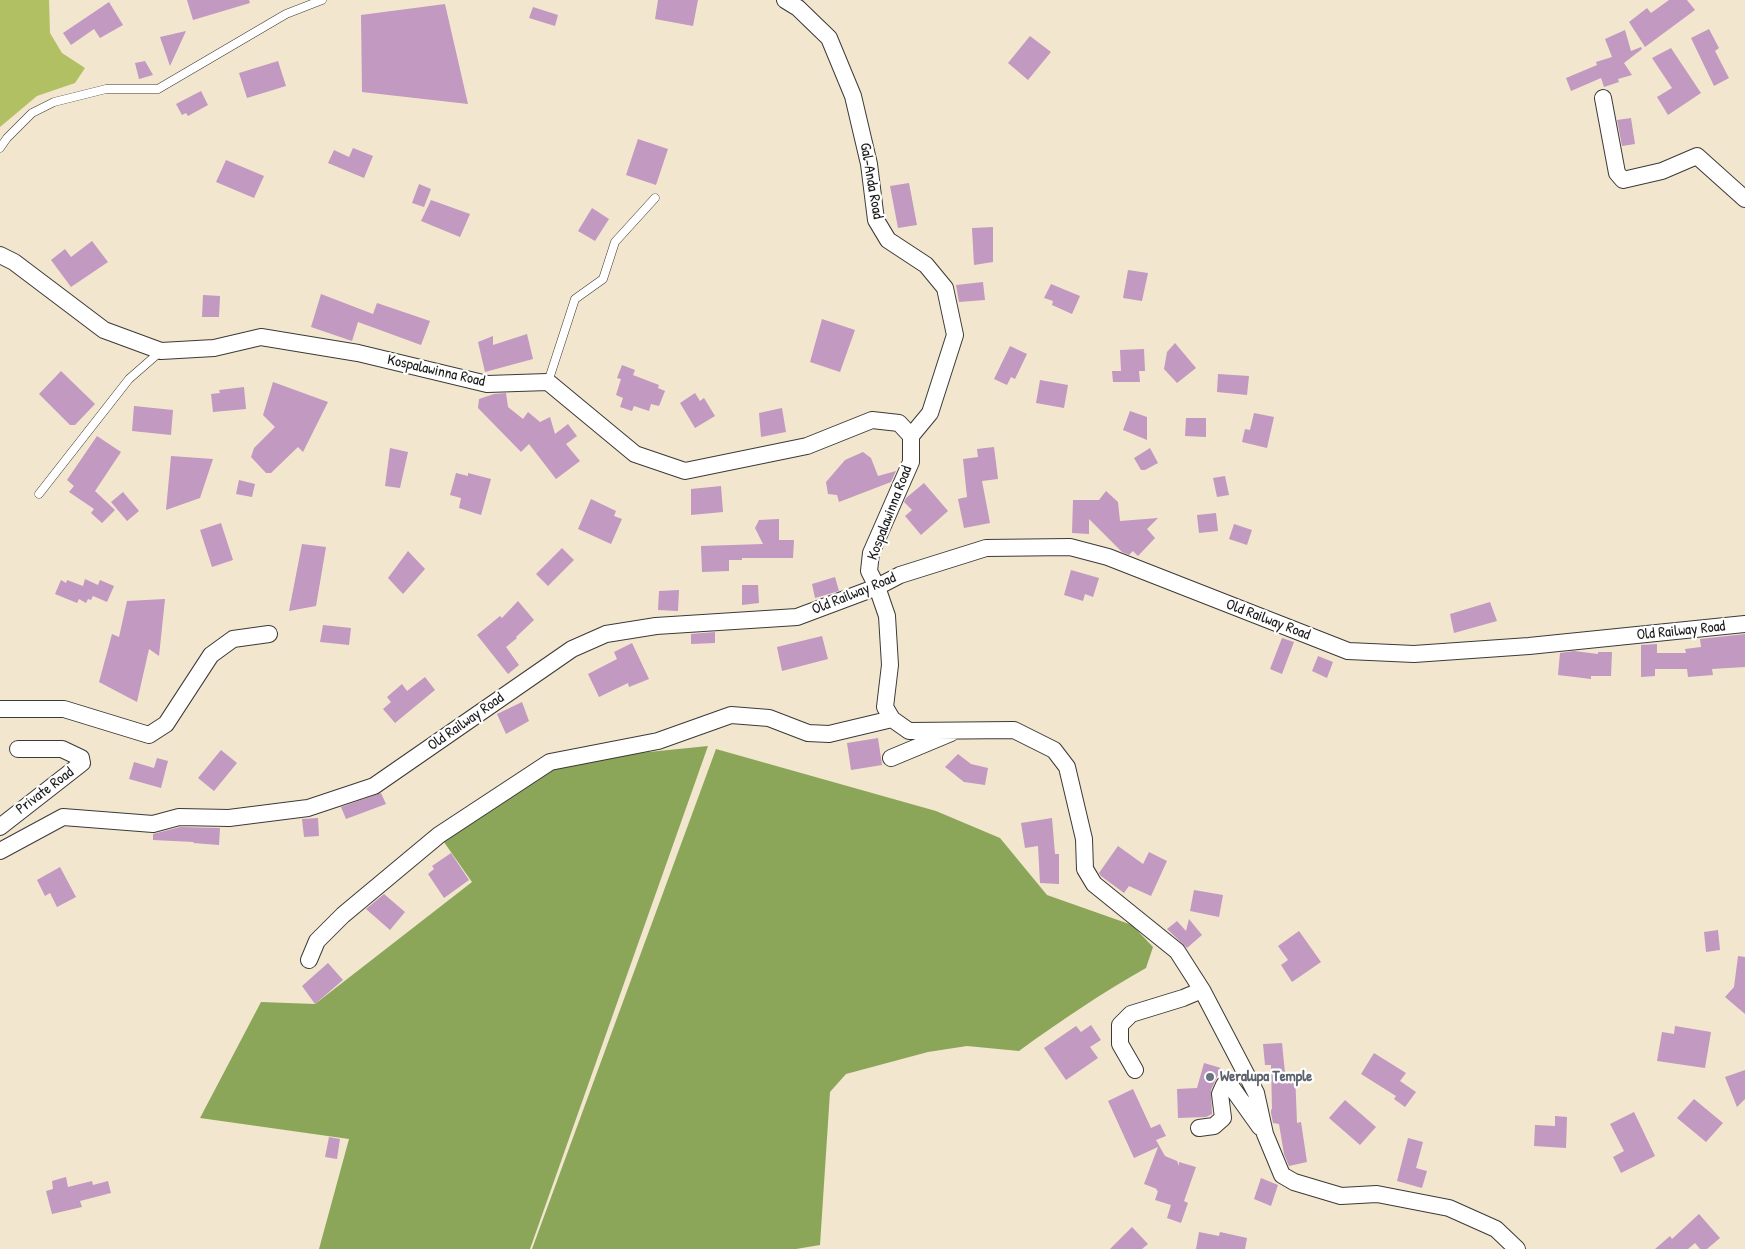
<!DOCTYPE html>
<style>
body{margin:0}
canvas{display:block;background:#f2e6ce}
</style>
<canvas width="1745" height="1249"></canvas>
<script>
const context = document.querySelector('canvas').getContext('2d');
context.lineJoin = 'round';
function paint(path, color) { context.fillStyle = color; context.fill(path, 'evenodd'); }
function stroke(path, color, width, dash) { context.strokeStyle = color; context.lineWidth = width; context.lineCap = dash ? 'butt' : 'round'; context.setLineDash(dash || []); context.stroke(path); }
function label(font, color, halo, rows, align = 'center') {
  context.font = font + ' "Patrick Hand",sans-serif'; context.lineWidth = 4.5; context.setLineDash([]); context.textBaseline = 'middle'; context.strokeStyle = halo; context.fillStyle = color; for (const [text, x, y, turn = 0] of rows) {
    context.save(); context.translate(x, y); context.rotate((+turn || 0) * Math.PI / 180); context.textAlign = isNaN(turn) ? turn : align; if (halo) context.strokeText(text, 0, 0); context.fillText(text, 0, 0); context.restore();
  }
}
paint(new Path2D(`
 M0,0h49l1,33 12,20 23,15 -10,15 -38,13 -37,31z`), '#b0c063');
paint(new Path2D(`
 M708,746l-178,503h-211l30,-110 -149,-21 61,-116 54,2 157,-122 -33,-47 111,-73z
 M716,749l220,62 64,27 47,57 85,30 21,22 -7,21c-44,25 -86,53 -127,83l-52,-5 -39,6 -82,22 -16,18 -10,153 -24,4h-264z`), '#8ca659');
paint(new Path2D(`
 M187,0h62l1,3 -57,17z
 M658,0h40l-5,26 -38,-7z
 M1669,0h18l8,10 -50,37 -16,-25 18,-14 4,5z
 M109,2l14,23 -23,13 -6,-9 -23,16 -8,-12z
 M445,4l23,100 -106,-12 -1,-77z
 M533,7l25,8 -3,11 -26,-8z
 M1709,29l10,19 -4,3 14,27 -15,8 -23,-48z
 M1625,30l6,21 10,-4 1,2 -18,14 8,12 -14,4 1,3 -15,5 -3,-9 -30,13 -5,-13 31,-13 -1,-3 16,-5 -7,-18z
 M186,31l-16,35 -10,-29z
 M1030,36l21,16 -23,28 -20,-17z
 M1671,48l30,45 -33,22 -11,-18 15,-9 -20,-30z
 M145,61l8,14 -14,4 -4,-16z
 M278,61l8,25 -39,12 -8,-25z
 M201,91l7,14 -20,11 -2,-3 -4,2 -6,-11z
 M1631,118l4,26 -13,2 -5,-26z
 M638,139l30,10 -12,36 -30,-10z
 M353,148l20,8 -9,22 -36,-15 6,-13 15,7z
 M226,160l38,16 -10,22 -38,-16z
 M909,183l8,42 -19,3 -8,-42z
 M419,184l12,5 -7,18 -12,-4z
 M431,200l39,14 -10,23 -39,-16z
 M592,208l17,11 -14,22 -17,-10z
 M993,227v35l-19,3 -2,-37z
 M92,241l16,21 -37,25 -20,-27 14,-11 6,8z
 M1128,270l20,3 -6,28 -19,-3z
 M983,282l2,18 -26,2 -3,-17z
 M1051,284l29,12 -8,18 -20,-9 1,-4 -9,-3z
 M321,294l52,20 4,-11 53,18 -9,24 -63,-23 -6,19 -41,-14z
 M203,295l17,1 -1,21h-17z
 M822,319l33,11 -15,42 -30,-10z
 M527,334l6,25 -48,13 -7,-30 15,-6v9z
 M1175,343l21,25 -19,15 -13,-14 3,-17z
 M1010,346l17,8 -12,25 -4,-2 -4,8 -13,-6z
 M1144,349l1,22h-6l1,11h-27l-1,-11h9l-1,-21z
 M622,365l13,5 -2,5 26,10 -1,3 7,3 -6,15 -8,-2 -2,7 -15,-5 -2,5 -12,-4 3,-9 -7,-3 5,-16 -4,-1z
 M61,371l34,33 -20,21h-5l-31,-31z
 M1218,374l31,2 -2,19 -30,-3z
 M1040,380l28,5 -4,23 -28,-5z
 M273,382l55,20 -25,50 -5,-5 -27,26h-5l-15,-16 3,-9 21,-21 -12,-12z
 M244,387l2,22 -33,3 -2,-18 9,-1 -1,-3z
 M506,393l2,14 15,12 5,-7 12,10 10,-5 5,17 13,-10 9,12 -11,8 14,17 -24,18 -27,-35 -8,8 -43,-44 1,-9 15,-5z
 M695,393l5,8 4,-3 11,18 -20,12 -15,-25z
 M134,406l39,4 -2,25 -39,-4z
 M782,408l4,24 -25,5 -2,-24z
 M1130,411l17,6v23l-24,-10z
 M1254,413l20,4 -7,31 -25,-6 3,-13 5,1z
 M1186,418h20v19l-21,-1z
 M97,436l24,16 -26,39 20,19 -13,13 -11,-10 3,-4 -25,-17 5,-6 -7,-6z
 M994,447l4,32 -16,2 8,42 -26,5 -6,-29 9,-2 -4,-38 15,-2 -1,-8z
 M390,448l18,4 -8,36 -15,-2z
 M1150,448l8,15 -13,7h-4l-7,-12z
 M863,452l8,6 7,18 18,-5 -5,11 -52,20 -2,-7 -9,-1 -2,-12 19,-22z
 M171,456l42,3 -13,39 -34,12z
 M456,473l12,3v-3l23,6 -10,36 -22,-7 2,-10 -11,-3z
 M1225,476l4,19 -12,2 -4,-19z
 M239,480l16,4 -3,13 -16,-3z
 M924,483l24,28 -27,24 -16,-19 7,-6 -8,-8 2,-4z
 M721,486l2,26 -32,3v-26z
 M1106,491l12,11 2,19 38,-3 -11,11 8,9 -17,18 -5,-5 -4,4 -7,-3 -33,-33v15l-17,-1 1,-33h26z
 M123,492l16,19 -12,10 -16,-19z
 M591,499l25,12 -2,5 8,3 -11,25 -33,-15z
 M1216,513l2,18 -19,2 -2,-18z
 M779,519v21h15l-1,18h-51v2h-13v11l-27,1 -1,-26 62,-2 -8,-16 4,-8z
 M221,523l12,37 -21,7 -12,-37z
 M1234,524l18,6 -5,15 -18,-6z
 M302,544l24,3 -10,59 -27,5z
 M562,548l12,12 -26,26 -12,-12z
 M408,551l17,18 -22,25 -15,-16z
 M1071,570l28,8 -6,19 -8,-3 -2,7 -19,-6z
 M835,577l4,14 -24,7 -3,-14z
 M85,579l13,6 2,-5 14,6 -7,16 -14,-6 -2,4 -3,-1 -2,4 -7,-4 -2,4 -22,-9 6,-14 5,3 1,-3 16,6z
 M742,585h16l1,18 -17,2z
 M679,590l-1,21 -20,-1 1,-19z
 M165,599l-6,57 -10,-7 -12,53 -38,-20 13,-48 7,3 8,-36z
 M518,601l16,19 -18,17 1,1 -11,9 13,18 -11,9 -31,-39 23,-19 2,2z
 M1490,602l7,19 -43,12 -4,-19z
 M323,625l28,3 -2,17 -29,-3z
 M715,632v11l-24,1v-10z
 M1745,634v33l-33,2 1,6 -25,2 -1,-8h-32v7l-14,1v-32l16,-1v9h29l-1,-4 16,-2 -1,-8z
 M822,636l6,23 -46,12 -5,-24z
 M1282,638l12,4 -12,32 -12,-5z
 M632,643l17,36 -20,8 -1,-4 -29,14 -11,-23 29,-15 -3,-7z
 M1574,651l24,3v-2h14l-1,24h-20v3l-33,-4 2,-22z
 M1318,656l15,6 -6,16 -15,-7z
 M425,677l10,13 -40,33 -12,-14 8,-7 -4,-5 15,-13 5,7z
 M522,702l7,19 -23,13 -9,-20z
 M878,738l4,27 -31,5 -4,-27z
 M221,750l16,13 -23,28 -16,-13z
 M958,754l13,10 17,4 -3,17 -21,-3 -19,-15z
 M157,758l11,3 -7,27 -32,-9 5,-17 20,6z
 M381,793l5,11 -40,15 -5,-12z
 M318,818l1,18 -15,1 -2,-18z
 M1052,818l3,36h4v30l-19,-1 -2,-37 -13,2 -4,-25z
 M180,827l40,1 -1,17 -26,-2 1,-1 -41,-2v-6z
 M1118,846l25,18 6,-12 18,9 -16,35 -22,-10 -5,7 -23,-17 -2,-3z
 M451,853l18,27 -25,18 -16,-24 6,-5 -2,-3z
 M60,867l16,30 -19,10 -7,-14 -5,3 -8,-16z
 M1194,890l29,5 -4,22 -29,-6z
 M384,894l21,18 -15,18 -24,-21z
 M1189,919l13,16 -15,13 -20,-19 10,-8 9,10z
 M1718,930l2,20 -14,2 -2,-20z
 M1299,931l22,31 -29,20 -11,-17 7,-5 -10,-14z
 M1738,956l7,1v57l-20,-17 9,-10z
 M328,963l15,17 -28,24 -13,-18z
 M1091,1025l10,15 -11,7 8,11 -32,22 -22,-32 32,-22 5,6z
 M1675,1026l36,6 -6,36 -48,-7 5,-29 12,2z
 M1282,1043l3,30 10,-1 2,51 4,-1 6,40 -18,4 -5,-12 -5,-30 -6,-1 -2,-10v-4l1,1 -1,-45h-6l-2,-21z
 M1374,1053l32,20 -6,8 16,11 -11,15 -11,-8 2,-3 -35,-22z
 M1204,1063l17,5 -10,22 1,24 -6,3 -28,1 -1,-29 20,-1z
 M1745,1070v29l-8,8 -12,-30z
 M1133,1089l18,39 9,-4 6,12 -10,4 9,16 12,5 2,5v-4l17,5 -12,34 4,2 -7,20 -14,-5 4,-13 -16,-5 3,-9 -2,-1 1,-1 -13,-5 14,-37 -24,11 -26,-57z
 M1694,1099l29,24 -17,19 -29,-24z
 M1345,1100l31,27 -16,18 -31,-27z
 M1634,1112l21,44 -34,17 -8,-16 11,-6 -14,-27z
 M1555,1116l12,1 -1,31 -32,-2 1,-21 20,1z
 M329,1137l11,2 -3,20 -12,-2z
 M1408,1138l15,4 -7,26 11,3 -5,17 -25,-7z
 M66,1177l2,10 24,-6 1,4 15,-4 3,12 -31,8 2,6 -30,7 -6,-23 7,-2 -1,-8z
 M1261,1178l17,7 -7,21 -17,-7z
 M1699,1214l21,24 -13,11h-7l-5,-6 -7,6h-33l15,-13 2,3z
 M1132,1227l16,17 -6,5h-32z
 M1199,1232l20,4 1,-4 27,6 -2,11h-49z`), '#c199c1');
const service = new Path2D(`
 M0,148l7,-10 25,-25 22,-11 52,-13h52l128,-75 36,-14
 M548,382l27,-83 28,-20 12,-37 40,-44
 M39,494l90,-115 32,-28`);
const minor = new Path2D(`
 M785,0l13,8 31,30 24,58 16,68 7,56 12,20 38,25 19,23 10,47 -25,78 -19,23
 M1603,98l14,75 6,7 39,-9 35,-15 48,43
 M0,255l14,7 90,68 57,21 53,-3 47,-11 97,16 129,31 61,-2 87,72 50,17 122,-25 65,-26 27,3 12,13v26l-40,91 -2,18 8,16 10,29 3,49 -5,42 7,12 17,12 105,-1 40,20 13,17 17,72 1,30 9,15 83,67 25,39 54,103 9,41 17,41 12,7 47,14 36,-2 72,14 47,21 21,20
 M0,709h64l85,26 17,-11 45,-69 22,-16 36,-5
 M891,758l60,-25
 M0,827l82,-64 -1,-5 -19,-9h-44
 M0,851l63,-34 90,7 26,-7 50,1 79,-10 66,-22 198,-137 34,-15 50,-8 141,-9 80,-30 23,-12 86,-27 84,-1 38,10 240,94 66,3 115,-8 216,-22
 M309,960l8,-19 26,-26 96,-80 111,-73 108,-21 73,-26 38,3 39,15 21,1 63,-15
 M1135,1070l-15,-26v-19l11,-11 52,-16 19,-8
 M1199,1128l15,-2 9,-8 -3,-24 4,-9h6l30,42`);
stroke(service, '#3c3a37', 9);
stroke(minor, '#3c3a37', 18);
stroke(service, '#fff', 8);
stroke(minor, '#fff', 16);
for (const [x, y, r, color] of [
 [1210,1077,5,"#6b7280"]
]) { const dot = new Path2D(); dot.arc(x, y, r, 0, 2 * Math.PI); context.fillStyle = color; context.fill(dot); stroke(dot, '#fff', 2); }
label('15px', '#1c1c1c', '#fff', [
 ["Gal-Anda Road",871,181,80],
 ["Kospalawinna Road",436,371,13],
 ["Kospalawinna Road",890,513,-69],
 ["Old Railway Road",854,594,-22],
 ["Old Railway Road",1268,620,21],
 ["Old Railway Road",1681,631,-6],
 ["Old Railway Road",466,722,-35],
 ["Private Road",45,791,-37]
]);
label('bold 15px', '#5b616d', '#fff', [
 ["Weralupa Temple",1220,1077]
], 'left');
</script>
